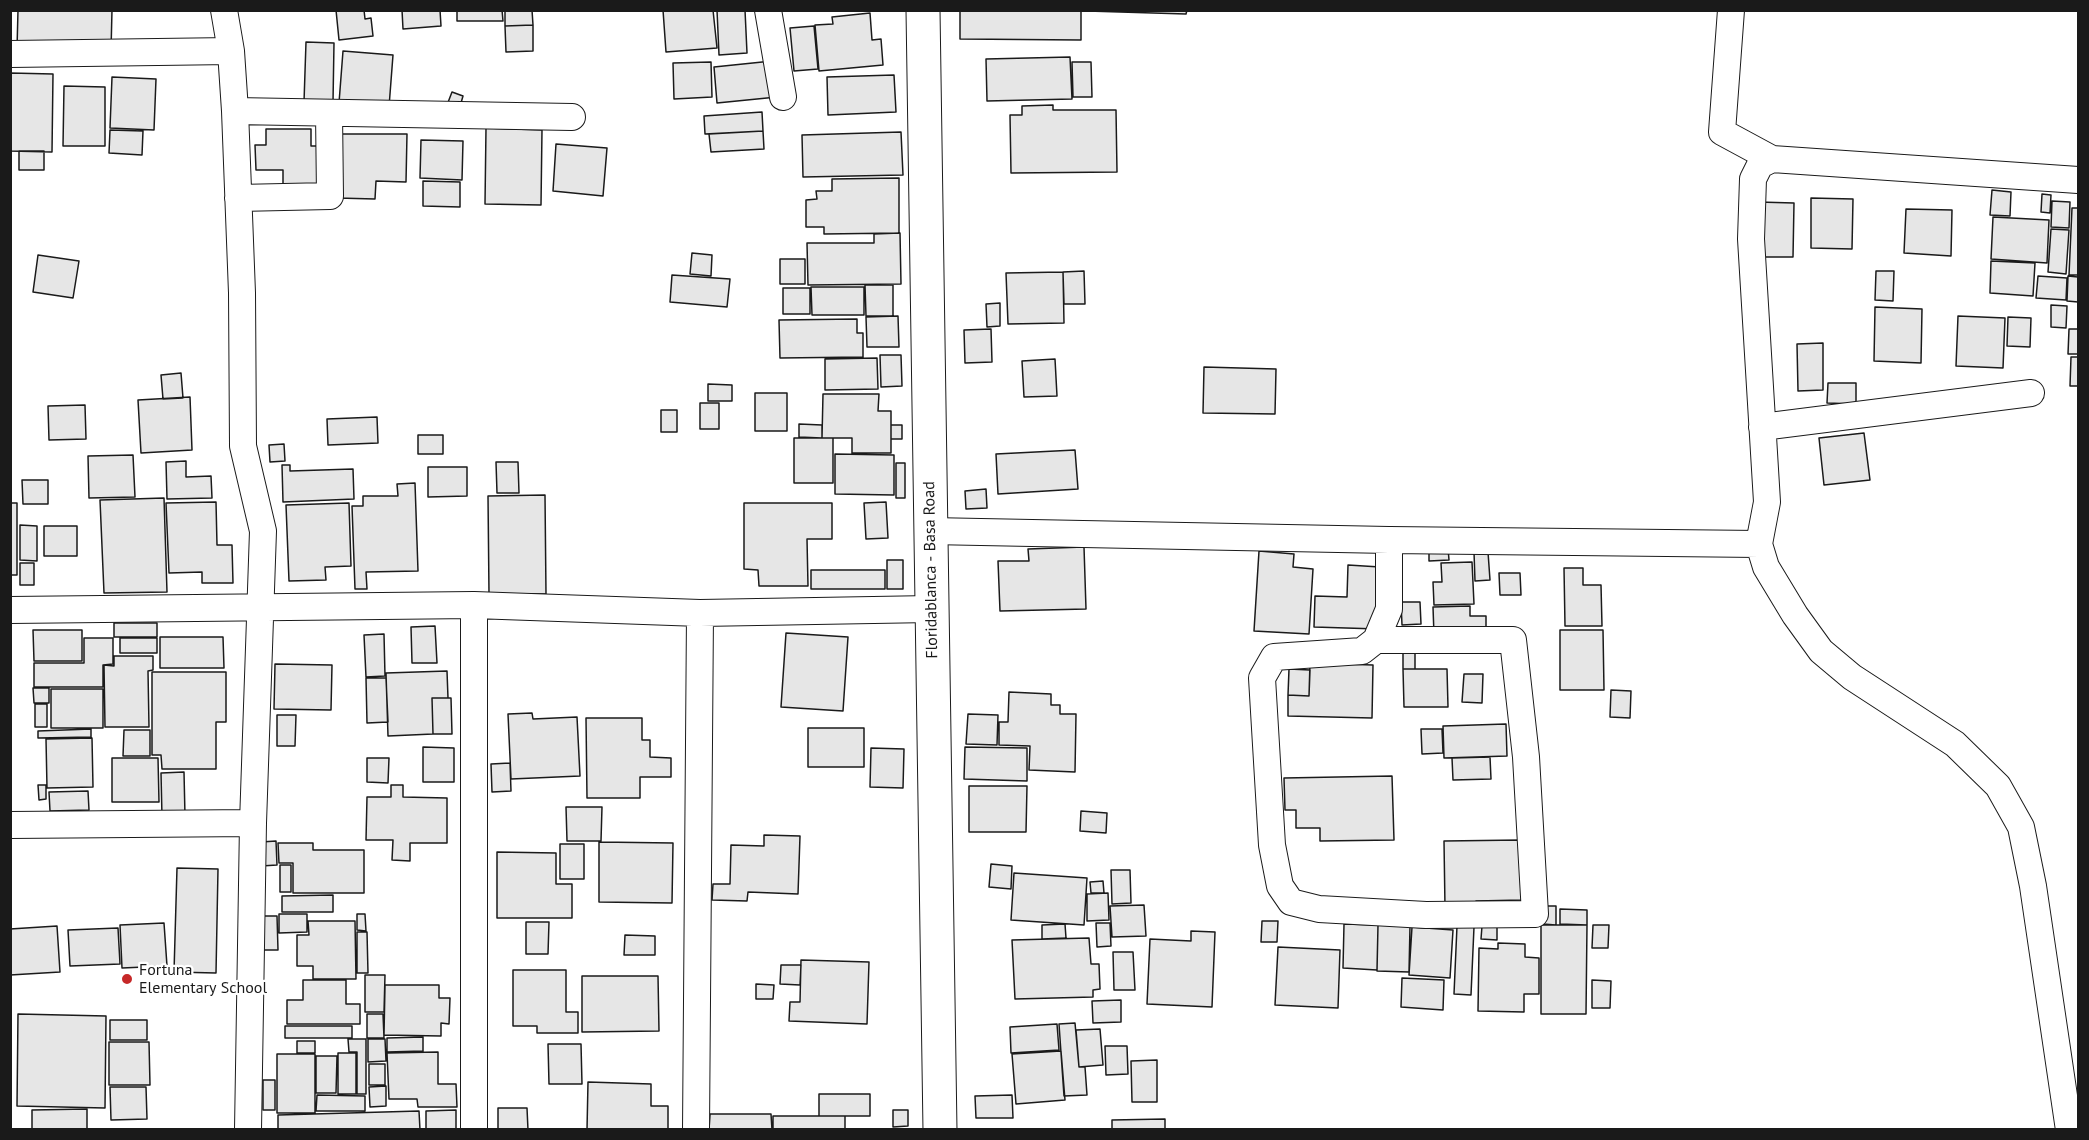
<!DOCTYPE html>
<style>
body{margin:0}
#map{position:relative;width:2089px;height:1140px;overflow:hidden;background:#fff;font-family:"PT Sans",sans-serif}
canvas{display:block}
.frame{position:absolute;inset:0;border:12px solid #1a1a1a;pointer-events:none}
</style>
<div id="map">
<canvas width="2089" height="1140"></canvas>
<div class="frame"></div>
</div>
<script>
const context = document.querySelector('canvas').getContext('2d');
context.lineJoin = 'round';
function paint(path, color) { context.fillStyle = color; context.fill(path, 'evenodd'); }
function stroke(path, color, width, dash) { context.strokeStyle = color; context.lineWidth = width; context.lineCap = dash ? 'butt' : 'round'; context.setLineDash(dash || []); context.stroke(path); }
function label(font, color, halo, rows, align = 'center') {
  context.font = font + ' "PT Sans",sans-serif'; context.lineWidth = 4.5; context.setLineDash([]); context.textBaseline = 'middle'; context.strokeStyle = halo; context.fillStyle = color; for (const [text, x, y, turn = 0] of rows) {
    context.save(); context.translate(x, y); context.rotate((+turn || 0) * Math.PI / 180); context.textAlign = isNaN(turn) ? turn : align; if (halo) context.strokeText(text, 0, 0); context.fillText(text, 0, 0); context.restore();
  }
}
const building = new Path2D(`
 M18,10h94l-1,41 -94,-2z
 M336,10h28l1,9 6,-1 2,18 -34,4z
 M402,10h38l1,16 -38,3z
 M457,10h45l1,11h-46z
 M505,10h27l1,15 -28,1z
 M663,10h50l4,38 -51,4z
 M717,10h28l2,43 -28,2z
 M960,10h121v30l-121,-1z
 M1087,10h100l-1,4 -99,-3z
 M870,13l2,27 9,-1 2,26 -64,6 -4,-46 18,-1 -1,-7z
 M533,25v26l-27,1 -1,-26z
 M814,26l4,43 -24,2 -4,-43z
 M306,42l28,1 -1,59h-29z
 M343,51l50,4 -4,52 -50,-4z
 M1070,57l2,42 -85,2 -1,-42z
 M772,61l5,36 -60,6 -3,-36z
 M711,62l1,35 -38,2 -1,-36z
 M1072,62h19l1,35h-19z
 M10,73l43,1 -1,78 -42,-1z
 M894,75l2,37 -68,3 -1,-38z
 M112,77l44,2 -2,51 -44,-2z
 M64,86l41,1v59h-42z
 M452,92l11,4 -4,14 -12,-5z
 M1053,105v5h63l1,62 -106,1 -1,-58h12v-9z
 M762,112l1,19 -58,3 -1,-18z
 M486,128l56,2 -1,75 -56,-1z
 M266,129h45v17h10l6,47 -44,-6v-17h-27l-1,-25h11z
 M110,130l33,1 -1,24 -33,-2z
 M763,131l1,18 -53,3 -2,-18z
 M901,132l2,43 -100,2 -1,-42z
 M338,134h69l-1,48 -30,-1 -1,18 -38,-1z
 M421,140l42,1 -1,39 -42,-2z
 M556,144l51,4 -4,48 -50,-5z
 M19,151h25v19h-25z
 M899,178v55l-75,1v-7h-18v-27l11,-1 -1,-8h16v-12z
 M423,181l37,1v25l-37,-1z
 M1992,190l19,2 -1,24 -20,-1z
 M2042,194l9,1 -1,18 -9,-1z
 M1811,198l42,1 -1,50 -41,-1z
 M2052,201l18,1 -1,26 -18,-1z
 M1758,202l36,1 -1,54h-36z
 M2072,208h6v67h-9z
 M1906,209l46,1 -1,46 -47,-3z
 M1993,217l56,3 -2,43 -56,-4z
 M2051,229l18,1 -3,44 -18,-2z
 M900,233l1,51 -93,1 -1,-42h67v-9z
 M692,253l20,2 -1,21 -21,-2z
 M38,255l41,6 -6,37 -40,-6z
 M780,259h25v25h-25z
 M1991,261l44,2 -2,33 -43,-3z
 M1084,271l1,33h-21l-1,-32z
 M1876,271h18l-1,30 -18,-1z
 M1063,272l1,51 -56,1 -2,-51z
 M672,275l58,4 -3,28 -57,-5z
 M2038,276l29,2 -1,22 -30,-2z
 M2068,276l10,1v25l-11,-1z
 M865,285h28v31h-27z
 M811,287h53v28h-52z
 M783,288h27v26h-27z
 M1000,303v23l-13,1 -1,-23z
 M2051,305l16,1 -1,22 -15,-1z
 M1875,307l47,2 -1,54 -47,-2z
 M898,316l1,31h-32l-1,-30z
 M1958,316l47,2 -2,50 -47,-2z
 M2008,317l23,1 -1,29 -23,-1z
 M857,319v14h6v24l-83,1 -1,-38z
 M991,329l1,33 -27,1 -1,-33z
 M2069,329h9v25h-10z
 M1823,343v47l-25,1 -1,-47z
 M880,355h21l1,31 -21,1z
 M2071,357h7v29h-8z
 M877,358l1,31 -53,1v-31z
 M1055,359l2,37 -33,1 -2,-36z
 M1204,367l72,2 -1,45 -72,-1z
 M181,373l2,25 -20,1 -2,-24z
 M1828,383h28v21l-29,-1z
 M708,384l24,1v16h-24z
 M755,393h32v38h-32z
 M823,394h56l-1,17h13v42h-39v-15h-30z
 M190,397l2,53 -51,3 -3,-53z
 M700,403h19v26h-19z
 M85,405l1,34 -37,1 -1,-34z
 M661,410h16v22h-16z
 M377,417l1,26 -50,2 -1,-26z
 M799,424l23,1v13l-23,-1z
 M891,425h11v14h-11z
 M1864,433l6,47 -46,5 -5,-47z
 M418,435h25v19h-25z
 M794,438h39v45h-39z
 M284,444l1,17 -15,1 -1,-17z
 M1075,450l3,39 -80,5 -2,-40z
 M835,454l59,1v40l-59,-1z
 M133,455l2,42 -46,1 -1,-42z
 M186,461v16l25,-1 1,22 -45,1 -1,-37z
 M496,462h22l1,31h-22z
 M896,463h9v35h-9z
 M282,465h8v6l63,-2 1,30 -71,3z
 M428,467h39v29l-39,1z
 M22,480h26v24h-25z
 M415,483l3,88 -52,1 1,17h-12l-3,-83h11v-10h35l-1,-12z
 M986,489l1,19 -21,1 -1,-18z
 M545,495l1,99h-57l-1,-98z
 M164,498l3,94 -63,1 -4,-93z
 M216,502l1,43h15l1,38h-31v-11l-33,1 -3,-70z
 M886,502l2,36 -22,1 -2,-36z
 M10,503h7v72h-7z
 M349,503l2,63 -26,1 1,13 -37,1 -3,-76z
 M744,503h88v36h-25l1,47h-49l-1,-16 -14,-1z
 M20,525l17,1v35l-17,-1z
 M44,526h33v30h-33z
 M1084,547l2,62 -86,2 -2,-50h31l-1,-12z
 M1448,548l1,12 -20,1v-12z
 M1259,551l35,3 -1,13 20,2 -4,65 -55,-3z
 M1474,552h14l2,28 -15,1z
 M887,560h16v29h-16z
 M1472,562l2,42 -40,1 -1,-23h9l-1,-19z
 M20,563h14v22h-14z
 M1348,565l32,2 -2,62 -64,-2 1,-31 32,1z
 M1564,568h19v17h18l1,41h-37z
 M811,570h74v19h-74z
 M1499,573h21l1,22h-21z
 M1401,602h19l1,22 -19,1z
 M1470,606v10h16v18l-52,1 -1,-28z
 M114,623h43v14h-43z
 M435,626l2,37h-25l-1,-36z
 M33,630h49v31h-48z
 M1560,630h43l1,60h-44z
 M786,633l62,4 -5,74 -62,-4z
 M384,634l1,42 -19,1 -2,-42z
 M160,637h63l1,31h-64z
 M84,638h29v26l-10,1v22h-69v-24h50z
 M120,638h37v15h-37z
 M1403,653h12v16h-12z
 M114,656h39v14l-5,1 1,56h-44l-1,-62 10,1z
 M1310,663l63,2 -1,53 -84,-2v-21l21,1z
 M275,664l57,1 -1,45 -57,-1z
 M1289,669l21,1 -1,26 -21,-1z
 M1403,669h44l1,38h-44z
 M447,671l1,27h-16l1,36 -45,2 -2,-63z
 M152,672h74v50h-10v47h-54l-1,-14h-9z
 M1464,674h19l-1,29 -20,-1z
 M366,678h20l2,44 -21,1z
 M33,688h16v15h-15z
 M51,689h52v39h-52z
 M1611,690l20,1 -1,27 -20,-1z
 M1009,692l42,2v11h9v9h16l-1,58 -46,-2 1,-24 -31,-1v-23h9z
 M432,698h19l1,36h-19z
 M35,704h12v23h-12z
 M532,713l1,6 44,-2 3,59 -69,3 -3,-65z
 M968,714l30,1 -1,30 -31,-1z
 M277,715h19l-1,31h-18z
 M586,718h56v22h8v17l21,1v19h-31v21h-53z
 M1506,724l1,32 -63,2 -1,-32z
 M808,728h56v39h-56z
 M91,729v8l-53,1v-7z
 M1421,729h21l1,24 -21,1z
 M124,730h26v26h-27z
 M92,738l1,49 -46,1 -1,-49z
 M423,747l31,1v34h-31z
 M965,747l62,1v33l-63,-2z
 M871,748l33,1 -1,39 -33,-1z
 M1490,757l1,22 -38,1 -1,-22z
 M112,758h46l1,44h-47z
 M367,758h22l-1,25 -21,-1z
 M510,763l1,28 -19,1 -1,-28z
 M184,772l1,44 -23,1 -1,-44z
 M1392,776l2,64 -74,1v-13h-24v-18h-11l-1,-32z
 M38,785h8v14l-7,1z
 M391,785h12v12l44,1v45h-37v18l-18,-1 1,-20h-27l1,-43h24z
 M969,786h58l-1,46h-57z
 M88,791l1,19 -39,1 -1,-19z
 M566,807h36l-1,34h-34z
 M1081,811l26,2 -1,20 -26,-2z
 M764,835l36,1 -2,58 -50,-2 -1,9 -35,-1 1,-16h17l1,-39 33,1z
 M1521,840l1,60 -46,1v7h-31l-1,-67z
 M276,841l1,24 -16,1v-24z
 M599,842l74,1 -1,60 -73,-1z
 M278,843h35v7h51v43h-71v-30h-14z
 M560,844h24v35h-24z
 M497,852l59,1v31h16v34h-75z
 M991,864l21,2 -1,23 -22,-2z
 M280,865h11v27h-11z
 M177,868l41,1 -2,104 -42,-1z
 M1111,870h19l1,33 -19,1z
 M1014,873l73,5 -3,47 -73,-5z
 M1103,881l1,12h-13l-1,-11z
 M1108,893l1,27 -22,1v-27z
 M333,895v17h-51v-16z
 M1144,905l2,31 -34,1 -2,-31z
 M1543,906h13v19l-13,-1z
 M1560,909l27,1v15l-27,-1z
 M279,914h28v18l-28,1z
 M357,914h8l1,17 -9,-1z
 M260,916h17l1,34h-18z
 M308,921h47l1,58h-43v-13h-16v-31h12z
 M1262,921h16l-1,21h-16z
 M526,922h23l-1,32h-22z
 M164,923l3,43 -45,2 -2,-43z
 M1096,923h14l1,23 -14,1z
 M1065,924l1,14 -24,1v-14z
 M1344,924l34,1 -1,45 -34,-2z
 M1378,925l32,1 -1,46 -32,-1z
 M1541,925h46l-1,89h-45z
 M1593,925h16l-1,23h-16z
 M57,926l3,46 -50,3v-46z
 M1457,926l17,1 -3,68 -17,-1z
 M1482,926l15,1v13l-16,-1z
 M1412,927l41,3 -3,48 -41,-3z
 M118,928l2,36 -50,2 -2,-36z
 M1191,931l24,1 -3,75 -65,-3 3,-65 41,2z
 M357,932h10l1,41h-11z
 M625,935l30,1v19h-31z
 M1089,938l2,26h8l1,25 -7,1v7l-78,2 -3,-59z
 M1498,943l27,1v13l14,1v36h-15v18l-46,-1 1,-63 19,1z
 M1278,947l62,3 -2,58 -63,-3z
 M1113,952h20l2,38h-21z
 M801,960l68,2 -2,62 -78,-3 1,-19h10z
 M781,965h20l-1,20 -20,-1z
 M513,970h53v42h12v21h-41v-7h-24z
 M365,975h20l-1,37h-19z
 M582,976h76l1,55 -77,1z
 M1402,978l42,2 -1,30 -42,-3z
 M303,980h43v24h14v20h-73v-24h16z
 M1592,980l19,1 -1,27h-18z
 M756,984l18,1 -1,14h-17z
 M385,985h54v13h11l-1,26 -8,-1v13l-57,-1z
 M1121,1000v22l-28,1 -1,-22z
 M18,1014l88,2 -1,92 -88,-2z
 M367,1014h16l1,24h-17z
 M110,1020h37v20h-37z
 M1075,1023l4,44h6l2,28 -23,1 -5,-72z
 M1057,1024l2,26 -48,3 -1,-26z
 M285,1026h67v12h-67z
 M1100,1029l3,36 -24,2 -3,-37z
 M423,1037v14l-36,1v-14z
 M348,1039h18v55h-9v-42h-8z
 M368,1039h17l1,22 -18,1z
 M297,1041h18v12h-18z
 M109,1042h40l1,43h-41z
 M548,1044h33l1,40h-33z
 M1105,1046h22l1,28 -22,1z
 M1061,1051l4,49 -49,4 -4,-50z
 M438,1052v32h18l1,23h-39l-1,-8h-28l-2,-46z
 M338,1053h18v41h-18z
 M277,1054h38v59h-38z
 M316,1056h21l-1,37h-20z
 M1157,1060v42h-25l-1,-41z
 M369,1064h16v21h-16z
 M263,1080h12v30h-12z
 M588,1082l63,2v22h17v24h-81z
 M386,1086v20l-16,1 -1,-20z
 M110,1087h36l1,32 -36,1z
 M819,1094h51v22h-51z
 M317,1095l48,1v15h-49z
 M1012,1095l1,23h-37l-1,-22z
 M498,1108h29l1,22h-30z
 M87,1109v21h-55v-20z
 M456,1110v20h-30v-19z
 M893,1110h15v16l-15,1z
 M419,1111l1,19h-142v-15z
 M710,1114h61l1,16h-63z
 M773,1116h72v14h-72z
 M1165,1119v11h-53v-10z`);
paint(building, '#e6e6e6');
stroke(building, '#1a1a1a', 1.5);
const minor = new Path2D(`
 M224,10l7,41 4,60 7,182 1,153 20,85 -10,292 -5,307
 M768,10l15,87
 M1731,10l-9,122 50,27
 M10,54l221,-3
 M235,111l337,6
 M238,198l92,-2 -1,-83
 M1762,427l269,-34
 M930,531l459,9 370,4
 M474,605v525
 M10,610l464,-5 226,8 231,-4
 M1376,640h137l13,117 9,157 -109,1 -107,-6 -28,-7 -11,-16 -8,-41 -10,-167 12,-21 88,-6 14,-11 13,-31v-69
 M10,825l243,-2
 M696,1130l4,-517
 M2069,1130l-36,-244 -12,-59 -23,-41 -43,-42 -103,-67 -31,-26 -26,-36 -29,-48 -7,-23 8,-42 -16,-263 2,-60 7,-14 12,-6 306,21`);
const primary = new Path2D(`
 M923,10l17,1120`);
stroke(minor, '#1a1a1a', 28);
stroke(primary, '#1a1a1a', 35);
stroke(minor, '#fff', 26);
stroke(primary, '#fff', 33);
for (const [x, y, r, color] of [
 [127,979,6,"#c62828"]
]) { const dot = new Path2D(); dot.arc(x, y, r, 0, 2 * Math.PI); context.fillStyle = color; context.fill(dot); stroke(dot, '#fff', 2); }
label('16px', '#1a1a1a', '#fff', [
 ["Floridablanca - Basa Road",931,570,-91]
]);
label('16px', '#1a1a1a', '#fff', [
 ["Fortuna",139,970],
 ["Elementary School",139,988]
], 'left');
</script>
